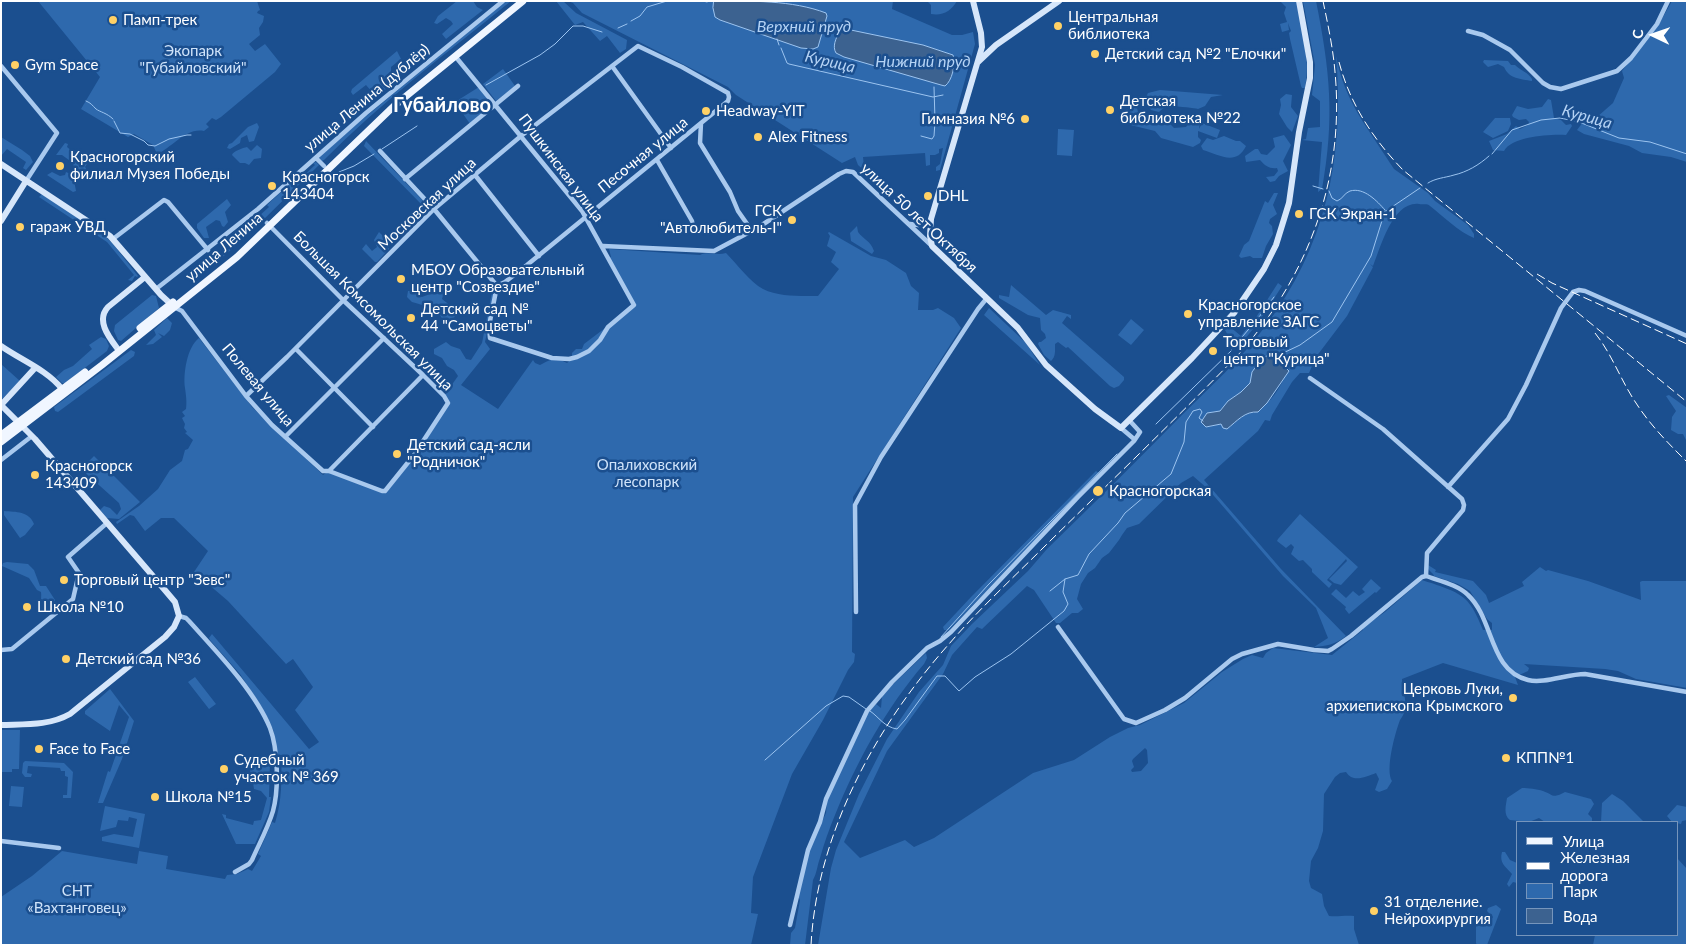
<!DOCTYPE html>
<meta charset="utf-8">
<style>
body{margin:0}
#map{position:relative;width:1688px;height:946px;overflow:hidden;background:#1b4f8f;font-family:Lato,sans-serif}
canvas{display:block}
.frame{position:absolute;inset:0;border:2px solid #fff;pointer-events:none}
.legend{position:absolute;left:1516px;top:821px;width:162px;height:115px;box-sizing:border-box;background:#1b4f8f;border:1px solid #7695bc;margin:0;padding:6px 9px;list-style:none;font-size:15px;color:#fff}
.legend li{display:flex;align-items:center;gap:10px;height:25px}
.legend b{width:25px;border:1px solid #7695bc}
.north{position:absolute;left:1628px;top:10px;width:50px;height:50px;-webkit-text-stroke:4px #1b4f8f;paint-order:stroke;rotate:273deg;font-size:14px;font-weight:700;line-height:20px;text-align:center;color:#fff}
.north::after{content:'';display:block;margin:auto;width:18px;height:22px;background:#fff;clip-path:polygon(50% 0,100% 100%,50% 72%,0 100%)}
</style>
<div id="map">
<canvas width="1688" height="946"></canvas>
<div class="frame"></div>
<ul class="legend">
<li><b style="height:6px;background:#f0f6ff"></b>Улица</li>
<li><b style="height:6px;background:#fff"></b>Железная дорога</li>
<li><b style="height:14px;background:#2e69ad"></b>Парк</li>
<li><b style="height:14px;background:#3c6290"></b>Вода</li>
</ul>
<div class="north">С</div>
</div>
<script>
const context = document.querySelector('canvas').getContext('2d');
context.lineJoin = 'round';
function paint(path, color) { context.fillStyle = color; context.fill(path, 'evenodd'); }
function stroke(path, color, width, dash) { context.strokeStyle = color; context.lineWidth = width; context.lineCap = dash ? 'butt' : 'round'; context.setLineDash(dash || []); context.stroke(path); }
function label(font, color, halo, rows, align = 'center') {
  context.font = font + ' Lato,sans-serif'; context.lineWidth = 5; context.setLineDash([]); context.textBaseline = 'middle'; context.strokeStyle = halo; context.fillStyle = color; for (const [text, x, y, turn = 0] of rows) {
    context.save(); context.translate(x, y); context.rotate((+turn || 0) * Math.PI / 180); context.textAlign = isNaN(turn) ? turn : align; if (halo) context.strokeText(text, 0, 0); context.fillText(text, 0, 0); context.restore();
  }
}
paint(new Path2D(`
 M38,1h219l3,9 -2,1 -1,2 7,3 -1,6 -4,6 1,7 -11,9 6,7 10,-7 16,20 -6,8 -54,45 -5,3 -4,-2 -6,6 3,3 -5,4c-18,-4 -32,17 -47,23l-4,-9 -19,-11 -6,3 -47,-28 19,-32z
 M457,1h16l4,6 6,3 -37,29 -4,-5 11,-10 -2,-3 -5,-3 -9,6 -3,-1 4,-7z
 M506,1h5c-64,52 -130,101 -187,159l-2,1 -3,-2 1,-3 21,-19z
 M556,1h7l13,12 51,27 -1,9 -6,4 -13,-17 -7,5 -17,-19 -8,3z
 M568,1h325l-1,8 60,26h10l11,-3 2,12 -35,126 -4,1v-4l4,-3 3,-16 -4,1v4l-4,2h-5v10l-4,1 -1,-13 -62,4 1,10 12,5 3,5 -4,3 -17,-15 -3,-8 -13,6 -106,-68 -8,-8 -146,-74 -9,-10z
 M927,1h30c-6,10 -14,15 -26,13v-9z
 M1280,1h17c5,29 14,58 8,87h-3l-1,-2 -11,-47 -1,-6 2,-2 -3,-8 1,7 -7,2 -2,-8 7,-2 -3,-9 2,-6z
 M1303,1h13c14,70 19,117 6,188l-4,3 4,-50 -20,-2 4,-1 2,-11 12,-1v-26l-8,-6 3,-30z
 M1672,1h15v161l-16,-5 -29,-4 -13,-7 -45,-12 -7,-4 6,-8 14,-5 16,-14 11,-25 -2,-7 37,-47z
 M397,51l4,8 -10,8v6l3,3c-3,12 -21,25 -32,31l-3,-5 13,-10 -6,-7 -13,10 -2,-3 1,-3z
 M1336,56c9,46 30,69 54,107l4,6 34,24 7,8 33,24 6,9v4c-15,-6 -31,-22 -44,-32 -3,-3 -7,-1 -11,-2 -26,-3 -38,42 -46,62l-3,-2 3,3 -2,4 -24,45 -31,41 -7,16h-9l-8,9 -20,33 -2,6 -5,-1 -7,11 -54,49 77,89 65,67c-10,8 -19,10 -32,11l14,-9 -12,-30 -33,-32 -75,-87 -15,-13 -12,7 -42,41 -12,4 -5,7 -3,5 -10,13 -7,5 -7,10 -7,5 -7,11 -4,15 6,10 -5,4h-6l-12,10h-4l-22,-33 -7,-4 -45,43 -5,-2 -25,28 -9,19 -56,77 -43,91 16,16 45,-18 9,7 20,-9 99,-65 41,-13 36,-23 18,-9 12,-3 44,-22 38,-31 21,-13 9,-4 11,3 3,-5 7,-5 59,7 31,-25 -1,-2 23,-16 37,-32c14,5 36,10 46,22 7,8 11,19 15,28h9v-7l-5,-4 -17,-28 -12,-7 -24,-8 -1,-2 -5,-5v-4l8,5 -1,2 38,9 13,14 3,8 35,-17 -2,-4 18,-15 6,4 2,-1 40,11 53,19 -1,-18 2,-1h45v107l-51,-9 -18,-8 -13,-2 -81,-5 5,4 -1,3 -13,6 3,8 -75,-22 -41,16c0,11 5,20 3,31 -1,4 -3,7 -5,10 -5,13 -15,50 -8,61l-5,8 -8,3 -4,-2 4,-11 -3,-6c-11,4 -23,10 -30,-1l-6,1 -5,4 -11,17 -1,37 -5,17 -7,13 -2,20 2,7 11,6 2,12 5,10c9,1 16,-1 25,0v13l5,16h-541l13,-77 5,-18 23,-56 28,-55 32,-47 24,-27 8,-19 21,-22 56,-53 19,-22c45,-44 90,-88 134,-133 29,-29 59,-56 83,-88 62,-81 81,-172 72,-272zM1269,356l6,1 14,12c-6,11 -12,25 -21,33 -11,11 -47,23 -62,25l-5,-6 11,-9 8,-1 8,-10 13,-9 9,-9 2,-11 8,-11zM1145,748l2,2 1,13 -7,8 -9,1 -1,-2 3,-3 -2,-6 1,-2z
 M1484,60l24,1 3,4h4c6,6 13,7 17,14v2c-11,-2 -23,-2 -28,-14l-6,-3 -10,3 -5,-5z
 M503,69l12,17 -19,15 -13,-17z
 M479,87l13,17 -22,20 -15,-22z
 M1160,90l63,5 -12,2 -6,9 -7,3c-4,-1 -30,-4 -32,-2 -3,1 -5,3 -7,5l-8,-2 -2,-3v-4l3,-2 -6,-4 2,-4z
 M1286,94l6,1 -1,12 7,9 -6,16 -5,-5 -8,-13 2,-9 -1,-6z
 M1548,99l3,1 3,18 7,2 5,5 5,-1 1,2 -6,9c-15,-1 -54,1 -62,16l-11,-1 -4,-9 18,-7 9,-8 4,3 8,-4 1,-3 -3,-3 -7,1 -6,-3 -1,-2 5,-9 11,3 14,-2z
 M1133,106l4,2 1,4c6,1 10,4 15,6 13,4 10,-2 21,10l12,-1 6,-8h5l3,2 -1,8 3,-6 18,7 -3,8 -19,-7v6l3,3 -1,3 -7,4 -32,-9 -6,-7 -33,-8c0,-10 2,-13 11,-17z
 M1495,118h15l1,6 -3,7 -15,7 -10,-6z
 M257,123l2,4 -5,14 -5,1 -2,-7 -6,3 -1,5 -10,6 -3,-1 2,-4 3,-1 16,-16z
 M1058,129l16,1 -2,26 -15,-1z
 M1284,135l7,10 -8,16 5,10 -9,5 -4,5 -5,1 -4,-5 8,-1 4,-5 -1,-3c-7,1 -12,-2 -17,-8l-14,2 -1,-6 10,-7h3l3,5 6,1 8,-8 -2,-9z
 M1224,136l12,5h4l6,5c-10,21 -28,8 -43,4l-2,-4 6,-8 6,2z
 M1,137l21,13 8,6 3,6 -7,8 -3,-2 3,-6 -19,-13 -6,7z
 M366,141l59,62 2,5h-2l-61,-62z
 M65,143l3,1 -1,3 17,14h5l-4,6 2,3h4l-1,3 -5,2 -10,-3 -2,-9 -11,-8h-6z
 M257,145l5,4 -1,9 -7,1 -5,6 -4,-2h-5l-8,-8c1,-4 11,-7 15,-8l4,4z
 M316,162l3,3 -59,58 -7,3 -6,1 22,-20 -2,-2 27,-25 3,2 18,-17 -2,-2z
 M52,172l8,4 5,-1 1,-3 7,3 3,16 -3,1 -26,-17z
 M1274,193h4l-5,12 4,9 -7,5 -1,4 3,3 1,8 -7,12 -4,12h-9l-3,-2 -9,2 -2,-2 5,-11 5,-4 16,-40 3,2z
 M42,194l61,40 10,10 25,32 -1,1 -2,-1 -3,5 -4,-1 6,-5 -27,-33 -68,-45z
 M227,199l4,6 -6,7 3,10 -4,5 -2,-1 -2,-5 -4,-1 -10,7 3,11h-5l-7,-10v-4z
 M857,226l1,6c6,8 12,8 16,19l-2,3 -21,-13 -1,-8z
 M379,232l7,7 -2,3 5,7 -12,13h-2l-13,-13 4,-5 6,7 5,-4 -3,-7z
 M829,232l42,24 15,4 20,13 5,13 8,7 -1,17h15l5,-2 16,10 7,10 -108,169 -1,155 3,2 -1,8 -6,8 -25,50 -31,54 -39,103 -2,36 7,1 -7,31h-750v-48l31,-21 30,-25 75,13 2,-13 29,5 -2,13 59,10 2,-4 10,-1 11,-5 4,2 9,-15 -3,-2 14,-32 3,1c7,-22 7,-45 6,-68h-3l-5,-26 -12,-23 -21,-32 -30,-34 -1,-2 3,-4 97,115 10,-7 -24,-32 18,-23 -20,-28 -7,5 -58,-63 -34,-29 14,-21 -34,-33h-13l-16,13 -11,-15 -4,-1 -13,9 -1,-2 23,-16 19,-17 12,-19 12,-9 3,-11 3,-1 5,-9 -8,-7 2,-1 -3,-4 1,-4 -3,-6 3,-2 -3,-4 4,-3c1,-8 0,-13 -1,-21 -2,-14 2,-41 14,-50l53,69 71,68 6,-4 54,21 31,-37 34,-52 -4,-7 14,-20 -4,-6 -7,-4 -5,-8 -8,-4v-5l12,-7 5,4 9,3 6,10 5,1 11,-17 11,-56 -2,-2 3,-1 2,4 -11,54 5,7 -29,36 37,24 35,-49 2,3 5,2c12,-6 14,-9 27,-2l5,-4v-6l4,-4h6l2,-5 50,-38 -26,-49h3l-2,-8 91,6c9,-4 17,1 26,-2 11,11 24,29 37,36 16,8 37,7 55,7l21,-27 -8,-7 5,-10 -9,-6 3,-10 -2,-3z
 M242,233l5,3 -1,1 -48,41 -4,1 4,-8 39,-29 -1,-7z
 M1278,283l4,3c-14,22 -28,46 -47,62l-10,-18 4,-4 12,10 9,-12 3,-2z
 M1011,285l35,30 7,-5 18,5v4l-4,-3 -5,7 62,54v3l-5,6 -5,2 -4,-2 -42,-39 -2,1 -8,-6 -3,2c0,6 1,13 -4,17l-7,-6 -6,-11 1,-2h2l5,-4 -1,-4 -4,-4 -1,-12 -12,-3 -29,-17v-3l10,2z
 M438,289l5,1 1,2 -2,7 9,7 5,8 -2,4 -5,5 -6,-3 -6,-10c-8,-3 -17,-6 -25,-8l-5,-5 1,-6h4l10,6 8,-3z
 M152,295l4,1 3,12 -38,33 -3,-1 -4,-9 1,-6z
 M989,308l37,35 14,22 -56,-50z
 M167,318l5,5 -2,7 -6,6 -6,-3 4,4 -9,7 -7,1 10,-10 -2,-5z
 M1131,319l13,11 -13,15 -13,-10z
 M101,337l5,2 3,7 -2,5 -42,32h-3l-6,-6 8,-7 9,-4 19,-17 -3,-4z
 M131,350l4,2 -1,4 -76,56 -3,-1 -1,-4z
 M1,364l19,17 -19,19z
 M1669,395l18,13v34l-4,-8h-5l-7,-4 1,-13 4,-6 -10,-15z
 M94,456l46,46 -21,17 -12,-1 -7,-8 4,-4 6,2 7,7 4,-6 -2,-6 -38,-34z
 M1096,471l3,2 -150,157h-5l-1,-3 28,-30z
 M4,511c12,1 25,0 30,13l-9,11 -5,3 -16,-23z
 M1300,514l58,53 -17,18 -7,-2 -5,-4 18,-18 -1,-2 -19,21 5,4 -3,4 -17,-16v-3l-9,-9 -4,1 -8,-7 3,-7 -3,-3 -5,4 -9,-7 1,-2z
 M7,562l21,2 6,6 6,16h6l9,14 -3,7 -11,5c-2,-4 1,-13 0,-20l-4,-2 -8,-12 -27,-12 1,-3z
 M1371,579l10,9 -5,5 -1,-1 -26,22 -4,-5 1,-2 -15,-13 5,-5 10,9 7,-7 6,5 6,-4 -3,-3z
 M926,653l1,5 -3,6c-38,44 -67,97 -89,151 -6,14 -11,29 -15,43 -3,8 -3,15 -7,22l-8,65h-15l1,-12 4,-5 5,-28 -2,-4 11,-47 17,-36 1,-13 38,-82 3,-6 8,-8 5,4 1,-12 7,-8z
 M195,677l21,27 -7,5 -21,-27z
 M110,689l24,32 -12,38 -19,44h-5l9,-29 1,-3 2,1 19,-55 -10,-12 -9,26 -25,-17v-3z
 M1,730h19l-1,39h-7v3h-11z
 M267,757l6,3 -3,2 -1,35h2l-2,15 -14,32h-19l-14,-30 4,1v3l27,7 1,-4 7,-1 6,-22 -6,-7 -7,-2 -2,-13 9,-2v-2l-10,3 -1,-5z
 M25,761l39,2 9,9 -2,26h-8v-3h4l1,-18 -3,-1v-5h-4l-1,-3 -32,-2 -1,7 5,1 -1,3h-6l-3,-4 1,-10z
 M11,786l13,1 -2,20 -13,-1z
 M1522,788c6,0 15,1 21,3 11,4 9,8 22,1l26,7 3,5 -6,10 4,4v4h-47l-6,-4 -10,4 -19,-2c-7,-5 -4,-15 -3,-22z
 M1612,794l11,7 21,21h-43l1,-19z
 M1677,805l10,2v13l-5,1 -1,3 -9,-2 -5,-6z
 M105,806l40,8 -6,34 -37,-7v-4l12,-3 19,3 4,-18 -8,-2 -1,4 -10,-1 -2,7 -16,4z
 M1502,852h3l5,8 7,3v20l-4,-1 -4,5 -2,-3 5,-10c-7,-8 -13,-11 -10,-22z
 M1677,858l10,11v76h-94l2,-10h82z
 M1496,905l5,4 -14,36h-10l-1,-2v-23l2,-2 11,4 4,-5 -6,-6 1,-3z`), '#2e69ad');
const water = new Path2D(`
 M714,1c37,0 78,-1 112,12l1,3 -9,31 -5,2 -12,-1 -81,-28 -5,-3 -2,-9z
 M846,29l77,16 30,10c3,9 -1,26 -8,31l-4,-1 -97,-28 -8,-4c-4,-7 0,-14 3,-21z
 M1270,354l7,3 1,3 11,11 -22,32 -9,9c-13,-1 -21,9 -31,17l-4,-1 -2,-4 -15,3 -5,-5 6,-9 13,-2 8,-10 13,-9 9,-9 2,-11 8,-11z`);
paint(water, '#3c6290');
stroke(water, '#9cc4f0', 1);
stroke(new Path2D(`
 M703,1l4,1
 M631,21l9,-5 7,-9 20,-6
 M618,28l9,-4
 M777,39l2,6
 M781,48l6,15 2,1 144,33 10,-2
 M486,85l54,-30 15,-11 18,-18h10l19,6
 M934,87l1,33
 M86,101c5,2 6,4 10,8 4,3 11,4 17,10
 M114,121l6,12 10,1 14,7 4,4 7,1 14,-7 18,-4h4
 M921,136l11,3 2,-3 1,-14
 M382,149l35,-23
 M1492,154l20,-24 29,-10 19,-2 19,4 40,16 31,4 37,12
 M339,172l15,-6 20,-12
 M1428,183c8,-5 16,-5 26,-8 13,-3 25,-10 35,-19
 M1313,186l10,3
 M1329,191l3,7 5,3c6,-2 7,-8 13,-10 14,-4 27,10 35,19
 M1386,211l34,-23
 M1232,349l27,-32 15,-20
 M1279,355l21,-10 32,-23 39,-66 14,-45
 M1156,424l75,-73
 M1050,591l15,-12 13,-4 11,-21 29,-31 7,-10 46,-39 13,-32 2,-20 7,-11 7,-2 2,3 -3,6 4,3
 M941,637l47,-52 129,-131
 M870,711c9,6 14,16 27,18l8,-9 32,-44h8l14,15 16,-14 36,-23 53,-43 4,-7 -5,-12 2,-13
 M765,760l61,-54 17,-10 6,1 17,12`), '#9cc4f0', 1);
stroke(new Path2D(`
 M1468,31l15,4 27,15 33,33 7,4 11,2 56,-18 14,-13 26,-34 11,-23
 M455,56l127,155 52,94 -26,22 -8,13 -11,11 -12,6 -8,2 -17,-1 -62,-20 -1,-12 8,-40
 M1,66l56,67 -31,48
 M612,66l59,82
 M701,123l-1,20 30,49 8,19 14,20
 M380,151l54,58 63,77
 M316,158l8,8
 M657,160l35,61 1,8
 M475,175l64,81
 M405,179l113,-93
 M910,224l8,1 12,-4
 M113,239l51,-39 4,2 40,48
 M603,246l111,5 45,-24 80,-53 7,-3 7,1 79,74
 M156,289l102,-80 108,-96 137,-112
 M174,307l8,4 64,85 26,29 51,46h6l53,20h3l29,-36 34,-52 -4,-7 -21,-21 -79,-74 -77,-78
 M296,349l77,78
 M1310,378l73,51 79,70 2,6 -1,5 -36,43 -1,23
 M246,396l41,-39 147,-148 87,-73 117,-90 44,21 46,26 1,4 -1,4 -201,164 -22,17 -8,4
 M1121,428l13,11
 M285,437l99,-99
 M1,460l31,-24
 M329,471l94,-96
 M1448,487l60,-68 18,-34 35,-77 12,-16 6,-2 6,1 102,45
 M856,612l-1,-107 26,-48 97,-148 9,-11
 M179,616l7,2 3,3c27,30 66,70 81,107 8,21 9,61 3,83 -5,17 -14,33 -21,49l-3,4 -14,8
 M1058,627l66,92 12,4 29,-13 20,-12 47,-39 10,-5 36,-10 36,6 14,1 4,-2 19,-13 71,-59 4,-1c14,5 32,9 42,19 26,24 21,76 60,85 16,4 39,-6 57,-6l102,18
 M1,650l11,-1 61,-50 6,-26 -11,-16 39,-34
 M1,841l58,7
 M790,925l18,-75 12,-28 6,-23 41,-88 25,-29 35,-34 13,-7 11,-9 127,-135 56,-56 6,-9 -10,-11`), '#a9c9ee', 4.5);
stroke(new Path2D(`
 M973,1l8,32 1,14 -51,172 -1,17 2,10 86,82 28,37 49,44 26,19 71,-70 42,-45 30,-44 12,-24 13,-42 10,-71 11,-54v-16l-11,-61
 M978,62l18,-17 63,-44
 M1,164l109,72 51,59 12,11
 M1,221l25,-40
 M1,346c20,14 46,24 61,43
 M117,348c-9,-12 -21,-28 -9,-41l37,-30
 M1,725c23,-1 48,1 69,-11l95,-77 9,-10 5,-11 -4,-14 -17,-20 -123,-143 -34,-34 34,-37`), '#d6e6fa', 6);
stroke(new Path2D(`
 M140,328l33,-26
 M1,435l84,-63
 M1,442l101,-77 135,-108 157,-151 129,-105`), '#f0f6ff', 7);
stroke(new Path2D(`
 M1339,62c11,42 34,77 64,108l284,232
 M1537,274l15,9 135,61
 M1595,333c17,21 26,48 41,70 14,22 33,41 51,59
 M811,945c6,-112 65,-219 138,-301 30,-35 65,-67 98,-100 64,-63 129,-125 191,-189 70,-78 107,-177 97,-283 -2,-24 -7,-47 -12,-71`), '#fff', 1, [9, 4]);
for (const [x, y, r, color] of [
 [113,20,5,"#ffd166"],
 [1058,26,5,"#ffd166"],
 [1095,54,5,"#ffd166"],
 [15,65,5,"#ffd166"],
 [1110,110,5,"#ffd166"],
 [706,111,5,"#ffd166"],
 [1025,119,5,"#ffd166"],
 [758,137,5,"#ffd166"],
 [60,166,5,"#ffd166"],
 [272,186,5,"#ffd166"],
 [928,196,5,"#ffd166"],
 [1299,214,5,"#ffd166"],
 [792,220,5,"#ffd166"],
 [20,227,5,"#ffd166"],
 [401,279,5,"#ffd166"],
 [1188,314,5,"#ffd166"],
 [411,318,5,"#ffd166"],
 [1213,351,5,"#ffd166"],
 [397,454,5,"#ffd166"],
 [35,475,5,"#ffd166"],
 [1098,491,6,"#ffd166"],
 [64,580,5,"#ffd166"],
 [27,607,5,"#ffd166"],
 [66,659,5,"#ffd166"],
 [1513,698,5,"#ffd166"],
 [39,749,5,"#ffd166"],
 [1506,758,5,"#ffd166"],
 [224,769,5,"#ffd166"],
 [155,797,5,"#ffd166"],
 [1374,911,5,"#ffd166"]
]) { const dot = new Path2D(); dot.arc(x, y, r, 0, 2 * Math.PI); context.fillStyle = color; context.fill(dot); stroke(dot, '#1b4f8f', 2); }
label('15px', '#fff', '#1b4f8f', [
 ["Центральная",1068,17],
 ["библиотека",1068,34],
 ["Памп-трек",123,20],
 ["Детский сад №2 \"Елочки\"",1105,54],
 ["Gym Space",25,65],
 ["Детская",1120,101],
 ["библиотека №22",1120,118],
 ["Headway-YIT",716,111],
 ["Гимназия №6",1015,119,"right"],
 ["Alex Fitness",768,137],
 ["Красногорский",70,157],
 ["филиал Музея Победы",70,174],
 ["Красногорск",282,177],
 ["143404",282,194],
 ["DHL",938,196],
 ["ГСК",782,211,"right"],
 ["\"Автолюбитель-I\"",782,228,"right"],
 ["ГСК Экран-1",1309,214],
 ["гараж УВД",30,227],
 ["МБОУ Образовательный",411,270],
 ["центр \"Созвездие\"",411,287],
 ["Красногорское",1198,305],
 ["управление ЗАГС",1198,322],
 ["Детский сад №",421,309],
 ["44 \"Самоцветы\"",421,326],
 ["Торговый",1223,342],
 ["центр \"Курица\"",1223,359],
 ["Детский сад-ясли",407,445],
 ["\"Родничок\"",407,462],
 ["Красногорск",45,466],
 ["143409",45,483],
 ["Красногорская",1109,491],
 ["Торговый центр \"Зевс\"",74,580],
 ["Школа №10",37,607],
 ["Детский сад №36",76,659],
 ["Церковь Луки,",1503,689,"right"],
 ["архиепископа Крымского",1503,706,"right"],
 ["Face to Face",49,749],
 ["КПП№1",1516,758],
 ["Судебный",234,760],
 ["участок № 369",234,777],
 ["Школа №15",165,797],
 ["31 отделение.",1384,902],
 ["Нейрохирургия",1384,919]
], 'left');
label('15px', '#cfe3fa', '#1b4f8f', [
 ["Экопарк",193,51],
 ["\"Губайловский\"",193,68],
 ["Опалиховский",647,465],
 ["лесопарк",647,482],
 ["СНТ",77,891],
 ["«Вахтанговец»",77,908]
]);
label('15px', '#fff', '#1b4f8f', [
 ["улица Ленина (дублёр)",367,98,-40],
 ["Песочная улица",643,155,-39],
 ["Пушкинская улица",561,168,53],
 ["Московская улица",427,204,-43],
 ["улица 50 лет Октября",919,218,43],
 ["улица Ленина",224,247,-41],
 ["Большая Комсомольская улица",373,311,45],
 ["Полевая улица",258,385,50]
]);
label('italic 16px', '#b5d3f5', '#1b4f8f', [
 ["Верхний пруд",804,27],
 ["Курица",830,62,13],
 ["Нижний пруд",923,62],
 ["Курица",1587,117,16]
]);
label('bold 20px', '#fff', '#1b4f8f', [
 ["Губайлово",442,106]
]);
</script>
